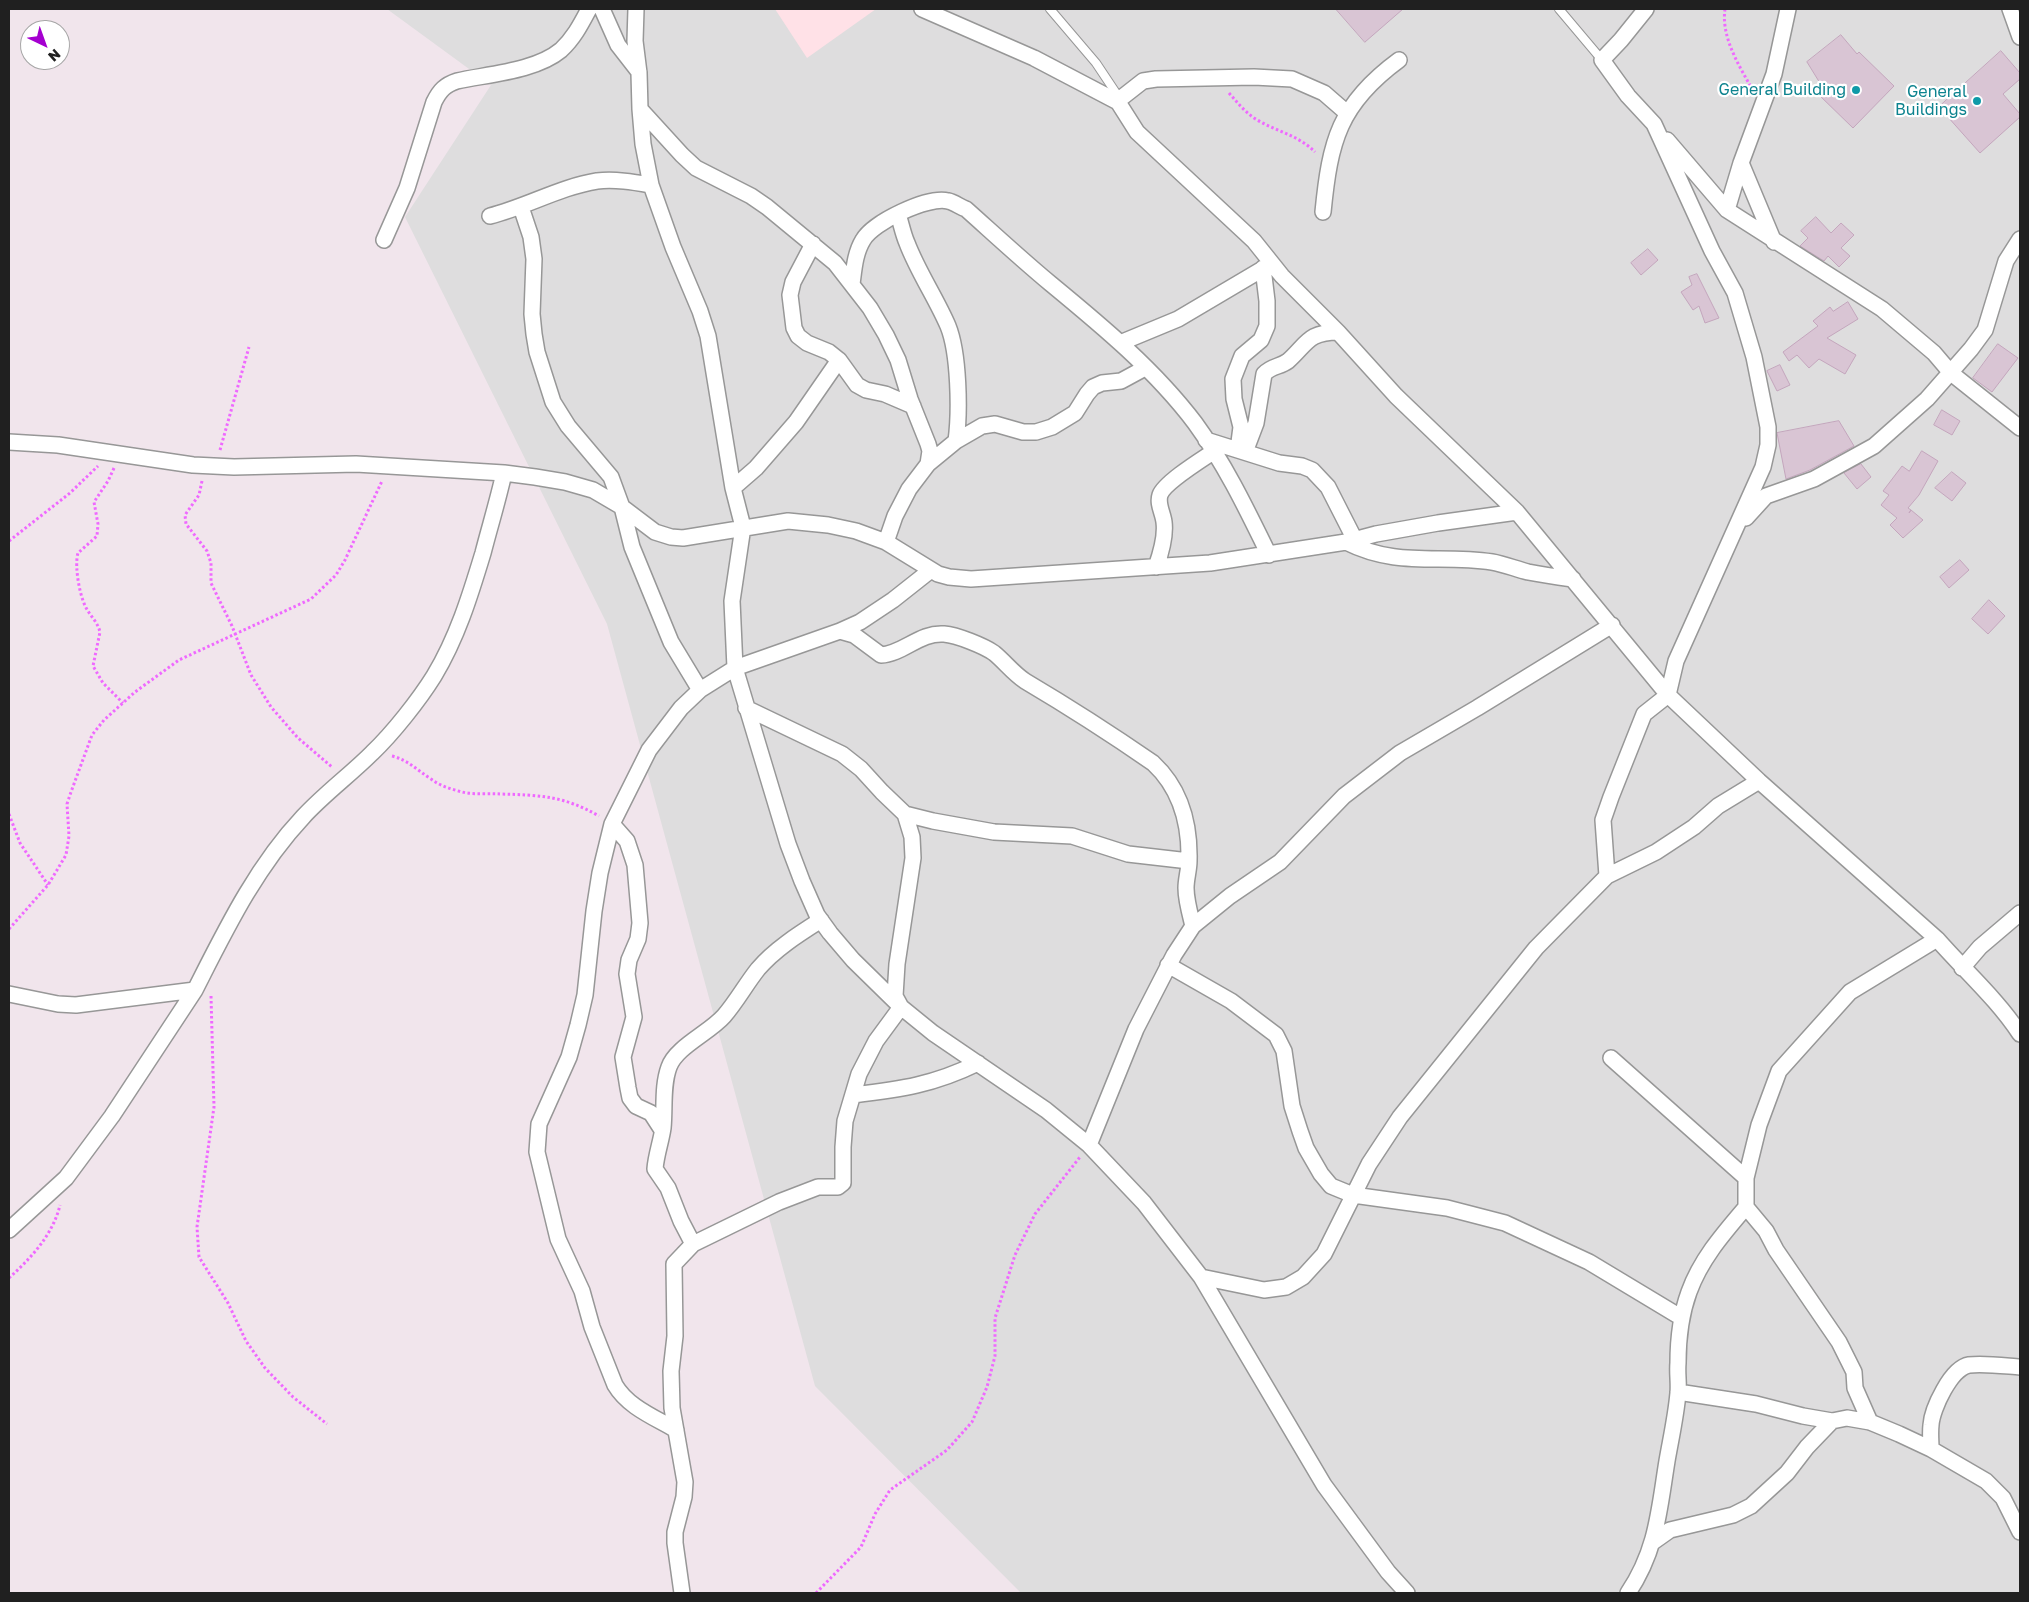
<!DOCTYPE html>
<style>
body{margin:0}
#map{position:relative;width:2029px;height:1602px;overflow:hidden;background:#f1e5ec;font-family:"Golos Text",sans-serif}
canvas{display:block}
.frame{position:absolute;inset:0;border:10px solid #202020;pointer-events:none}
.north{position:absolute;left:20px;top:20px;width:50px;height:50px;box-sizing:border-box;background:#fff;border:1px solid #a6a6a6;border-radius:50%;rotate:138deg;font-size:14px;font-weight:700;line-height:20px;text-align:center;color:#202020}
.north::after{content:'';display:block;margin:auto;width:18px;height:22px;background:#a500d0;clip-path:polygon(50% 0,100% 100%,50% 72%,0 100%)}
</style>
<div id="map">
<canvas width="2029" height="1602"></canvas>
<div class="frame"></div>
<div class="north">N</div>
</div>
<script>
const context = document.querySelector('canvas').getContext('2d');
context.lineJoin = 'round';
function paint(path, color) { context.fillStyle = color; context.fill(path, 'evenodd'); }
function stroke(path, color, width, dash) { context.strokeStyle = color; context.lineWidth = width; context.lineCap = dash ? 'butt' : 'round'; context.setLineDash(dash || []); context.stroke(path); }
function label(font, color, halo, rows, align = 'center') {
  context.font = font + ' "Golos Text",sans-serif'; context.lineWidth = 4.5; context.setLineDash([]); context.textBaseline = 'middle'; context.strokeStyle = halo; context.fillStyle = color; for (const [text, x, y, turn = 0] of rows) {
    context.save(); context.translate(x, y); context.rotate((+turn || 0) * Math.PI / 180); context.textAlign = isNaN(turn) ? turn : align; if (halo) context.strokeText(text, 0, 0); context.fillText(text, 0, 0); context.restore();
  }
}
paint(new Path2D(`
 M387,9h1633v1584h-999l-206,-207 -208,-762 -202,-407 86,-132z`), '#deddde');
paint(new Path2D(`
 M775,9h101l-69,49z`), '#ffe1e7');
const building = new Path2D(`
 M1336,9h67l-38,33z
 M1841,35l16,19 2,-2 35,34 -41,42 -35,-34 5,-6 -16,-26z
 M2001,51l19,22v6l-17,15 17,20v3l-40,36 -41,-46z
 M1816,217l15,16 10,-10 13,12 -13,13 9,8 -11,11 -11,-11 -4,5 -24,-15 8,-8 -7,-7z
 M1648,249l10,11 -17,15 -10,-12z
 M1697,274l22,44 -14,5 -6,-17 -6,4 -12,-18 11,-7 -3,-8z
 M1848,302l10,17 -31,19 29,17 -11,19 -26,-15 -10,9 -12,-13 -8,6 -6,-9 35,-26 -5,-5 17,-14 3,4z
 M1998,344l20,14 -26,34 -19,-14z
 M1780,365l10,20 -13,6 -10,-20z
 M1942,410l18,11 -8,14 -18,-10z
 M1839,421l15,25 -44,24 -24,9 -9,-46z
 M1922,451l16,10 -19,34 -11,13 3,2 -2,3 2,-3 12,10 -20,18 -13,-13 7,-7 -16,-13 8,-10 -6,-4 19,-25 7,5z
 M1861,464l10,13 -14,12 -13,-16z
 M1952,472l14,11 -14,18 -17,-13z
 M1960,560l9,10 -20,18 -9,-11z
 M1989,600l16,16 -17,18 -16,-15z`);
paint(building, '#d9c5d4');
stroke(building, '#c4a6bd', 1);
const lane = new Path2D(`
 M1050,9l46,54 24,36
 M1559,9l43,51`);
const street = new Path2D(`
 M602,9l16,36 21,27
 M636,9l-1,32 4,32 1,36 3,35 8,41 22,62 27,64 8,25 25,152 10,39 -11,74 3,67 53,176 14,37 15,34 13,18 23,27 48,47 32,26 113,77 27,22 16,13 55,58 57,74 123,208 64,87 19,21
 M922,9l112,49 84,44 19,30 117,109 28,35 56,56 58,64 121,116 151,183 91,86 178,158c28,32 60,60 83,95
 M2010,9l10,28
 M1120,99l23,-18 13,-2 98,-2 38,2 32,14 23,20
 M640,109l42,46 14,13 55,28 16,11 68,56 35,45 16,27 12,25 12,39 18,45 2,7 -2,13
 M1667,140l60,70 155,99 52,44 17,20 69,55
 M1741,163l33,79
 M521,207l10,30 3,22 -2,55 2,20 3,18 16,50 15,24 43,51 11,30 10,40 39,95 29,48
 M1727,210l14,-47 33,-89 14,-65
 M1323,212c7,-71 16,-108 76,-152
 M898,214c3,9 5,20 9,29 11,29 29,55 41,83 11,27 12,86 8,115
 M490,216c36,-9 70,-29 107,-35 18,-2 36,1 54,4
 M384,240l23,-52 27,-86c6,-12 11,-17 23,-21 32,-7 79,-10 104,-31 13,-12 20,-26 28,-41
 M813,244l-20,38 -3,13 4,33 4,8 9,7 22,9 10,8 18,25 9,5 19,4 28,12
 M852,284c2,-15 3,-31 11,-44 10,-18 65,-44 85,-39 6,1 12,6 18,8 28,25 56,51 85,75 51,42 104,86 144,139 30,41 52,87 74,132
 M1120,343l58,-24 93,-55
 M1206,440l73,23 23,3 10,4 16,17 27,53
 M9,442l49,3 135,20 41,2 122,-3 148,9 31,4 30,5 28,8 29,17 33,25 16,5 12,1 105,-17 40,4 28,6 30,11 52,32 11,3 22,2 239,-16 136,-21 30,-8 62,-11 79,-11
 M1238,450l3,-23 -7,-28 -1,-20 9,-23 19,-16 6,-14v-25l-4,-33
 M1245,452l11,-29 8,-49c7,-8 16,-7 24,-13 19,-17 20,-29 50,-29
 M733,488l23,-20 40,-46 43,-62
 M1746,518l20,-22 48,-17 60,-33 53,-47 44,-50 14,-19 21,-69 14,-22
 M886,542l9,-26 14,-27 19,-25 28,-23 26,-15 13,-2 28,8h13l16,-5 23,-14 12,-19 6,-7 9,-4 19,-2 24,-13
 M1346,542c52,26 92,12 146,20 12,2 24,7 36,10 15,3 30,5 45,7
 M1156,567c5,-14 10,-30 8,-45 -1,-9 -7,-18 -4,-27 4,-12 41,-35 53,-43
 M840,631l14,4 27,20c22,-1 39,-23 63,-21 13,1 40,12 50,19 11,9 19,20 31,28 44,26 86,53 128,82 28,26 37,60 36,98 0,9 -3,18 -3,27 0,12 4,26 7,38
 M746,708l96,46 19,15 21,23 23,22 28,7 61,11 78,4 56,18 61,7
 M612,824l15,17 8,24 5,58 -2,16 -9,21 -2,14 7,43 -11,40 5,31 2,10 6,8 15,7 11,17
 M1607,876l-4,-56 8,-23 33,-83 24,-19 8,-34 87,-194 5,-22v-18l-14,-70 -19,-64 -23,-42 -58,-127 -26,-28 -26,-36 19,-20 25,-31
 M1168,965l63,36 45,34 8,16 8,55 8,25 6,17 15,26 10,12 22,9 94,13 58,15 84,39 93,56
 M1962,968l18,-21 40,-34
 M9,994l49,10 18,1 119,-15c31,-61 61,-123 108,-173 21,-23 47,-42 69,-64 21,-20 47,-53 62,-77 23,-38 36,-80 49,-123 7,-27 15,-53 21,-80
 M1611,1058l135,120
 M853,1095c49,-6 80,-10 125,-32
 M1089,1145l47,-116 38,-74 19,-29 37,-30 50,-34 64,-66 56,-43 77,-45 135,-83
 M1746,1207l20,24 10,19 63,92 15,30 1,16 15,34
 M9,1230l57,-52 46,-62 83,-126
 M693,1244l-12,-23 -13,-33 -13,-19c1,-14 6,-27 8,-41 2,-20 -1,-42 6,-61 7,-20 40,-34 55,-51 13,-15 22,-32 34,-47 17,-20 41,-35 63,-49
 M1201,1277l63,13 22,-3 17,-10 21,-23 45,-90 31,-47 136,-169 71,-72 49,-24 38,-25 24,-21 41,-25
 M1678,1392l78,12 47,12 29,5 15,-3 23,4 29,12 32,15 55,32 17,17 17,34
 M676,1430c-22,-13 -48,-23 -61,-45l-23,-58 -10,-36 -24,-52 -21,-87 2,-28 30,-67 9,-32 7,-30 9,-84 6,-38 12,-49 37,-74 32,-42 19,-18 35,-22 105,-37 20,-9 33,-22 38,-30
 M1931,1449c0,-8 -1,-16 0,-24 1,-16 20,-57 38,-60 14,-2 37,1 51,2
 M1653,1542l17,-12 63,-15 18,-9 36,-33 20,-26 25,-26
 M682,1593l-7,-50v-11l9,-35 1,-15 -13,-74 -1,-37 4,-35 -1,-72 19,-20 86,-42 39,-15h20l5,-4v-36l2,-26 14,-47 17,-33 25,-34 -6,-11 2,-32 16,-106 -1,-21 -7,-23
 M1628,1593c29,-43 31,-83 39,-132 4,-23 9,-45 11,-68 1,-10 -1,-20 0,-30 0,-24 3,-49 11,-71 12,-33 34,-58 57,-85v-29l13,-53 20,-54 71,-79 87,-53`);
stroke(lane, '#979797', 10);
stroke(street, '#979797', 18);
stroke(new Path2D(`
 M1725,9c-4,27 13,55 26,78
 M1229,93c8,9 15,18 25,25 20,13 43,16 61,34
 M220,450l29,-103
 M114,468l-6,13 -14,21 4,22 -1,12 -19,17c-4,13 2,47 10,58 4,7 10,12 12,21l-7,34 10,17 20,20
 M202,481l-3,14 -14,20 1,9 21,27 4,12v20l21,43 19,49 20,32 27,31 34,29
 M9,541l61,-48 28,-27
 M392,756c16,4 25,14 39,23 9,7 20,10 31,13 12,3 26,1 38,2 40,1 64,2 99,22
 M9,814l11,29 28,42
 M9,929l39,-44 18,-30 3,-19 -2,-32 4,-12 21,-57 12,-15 31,-28 44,-32 132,-61 25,-24 9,-15 37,-79
 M211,996l3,111 -17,120 2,30 29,46 18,38 19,27 28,29 34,27
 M9,1278c21,-19 44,-43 51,-73
 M816,1593l45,-46 14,-33 15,-24 57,-40 25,-28 15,-35 8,-31v-38l20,-63 20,-41 45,-57`), '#ef69ff', 3, [2.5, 2.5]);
stroke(lane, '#fff', 8);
stroke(street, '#fff', 15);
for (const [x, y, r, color] of [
 [1856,90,5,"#0f9aa8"],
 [1977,101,5,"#0f9aa8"]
]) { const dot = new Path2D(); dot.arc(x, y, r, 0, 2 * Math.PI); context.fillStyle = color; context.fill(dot); stroke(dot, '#fff', 2); }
label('16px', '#0d838f', '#fff', [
 ["General Building",1846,90],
 ["General",1967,92],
 ["Buildings",1967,110]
], 'right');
</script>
